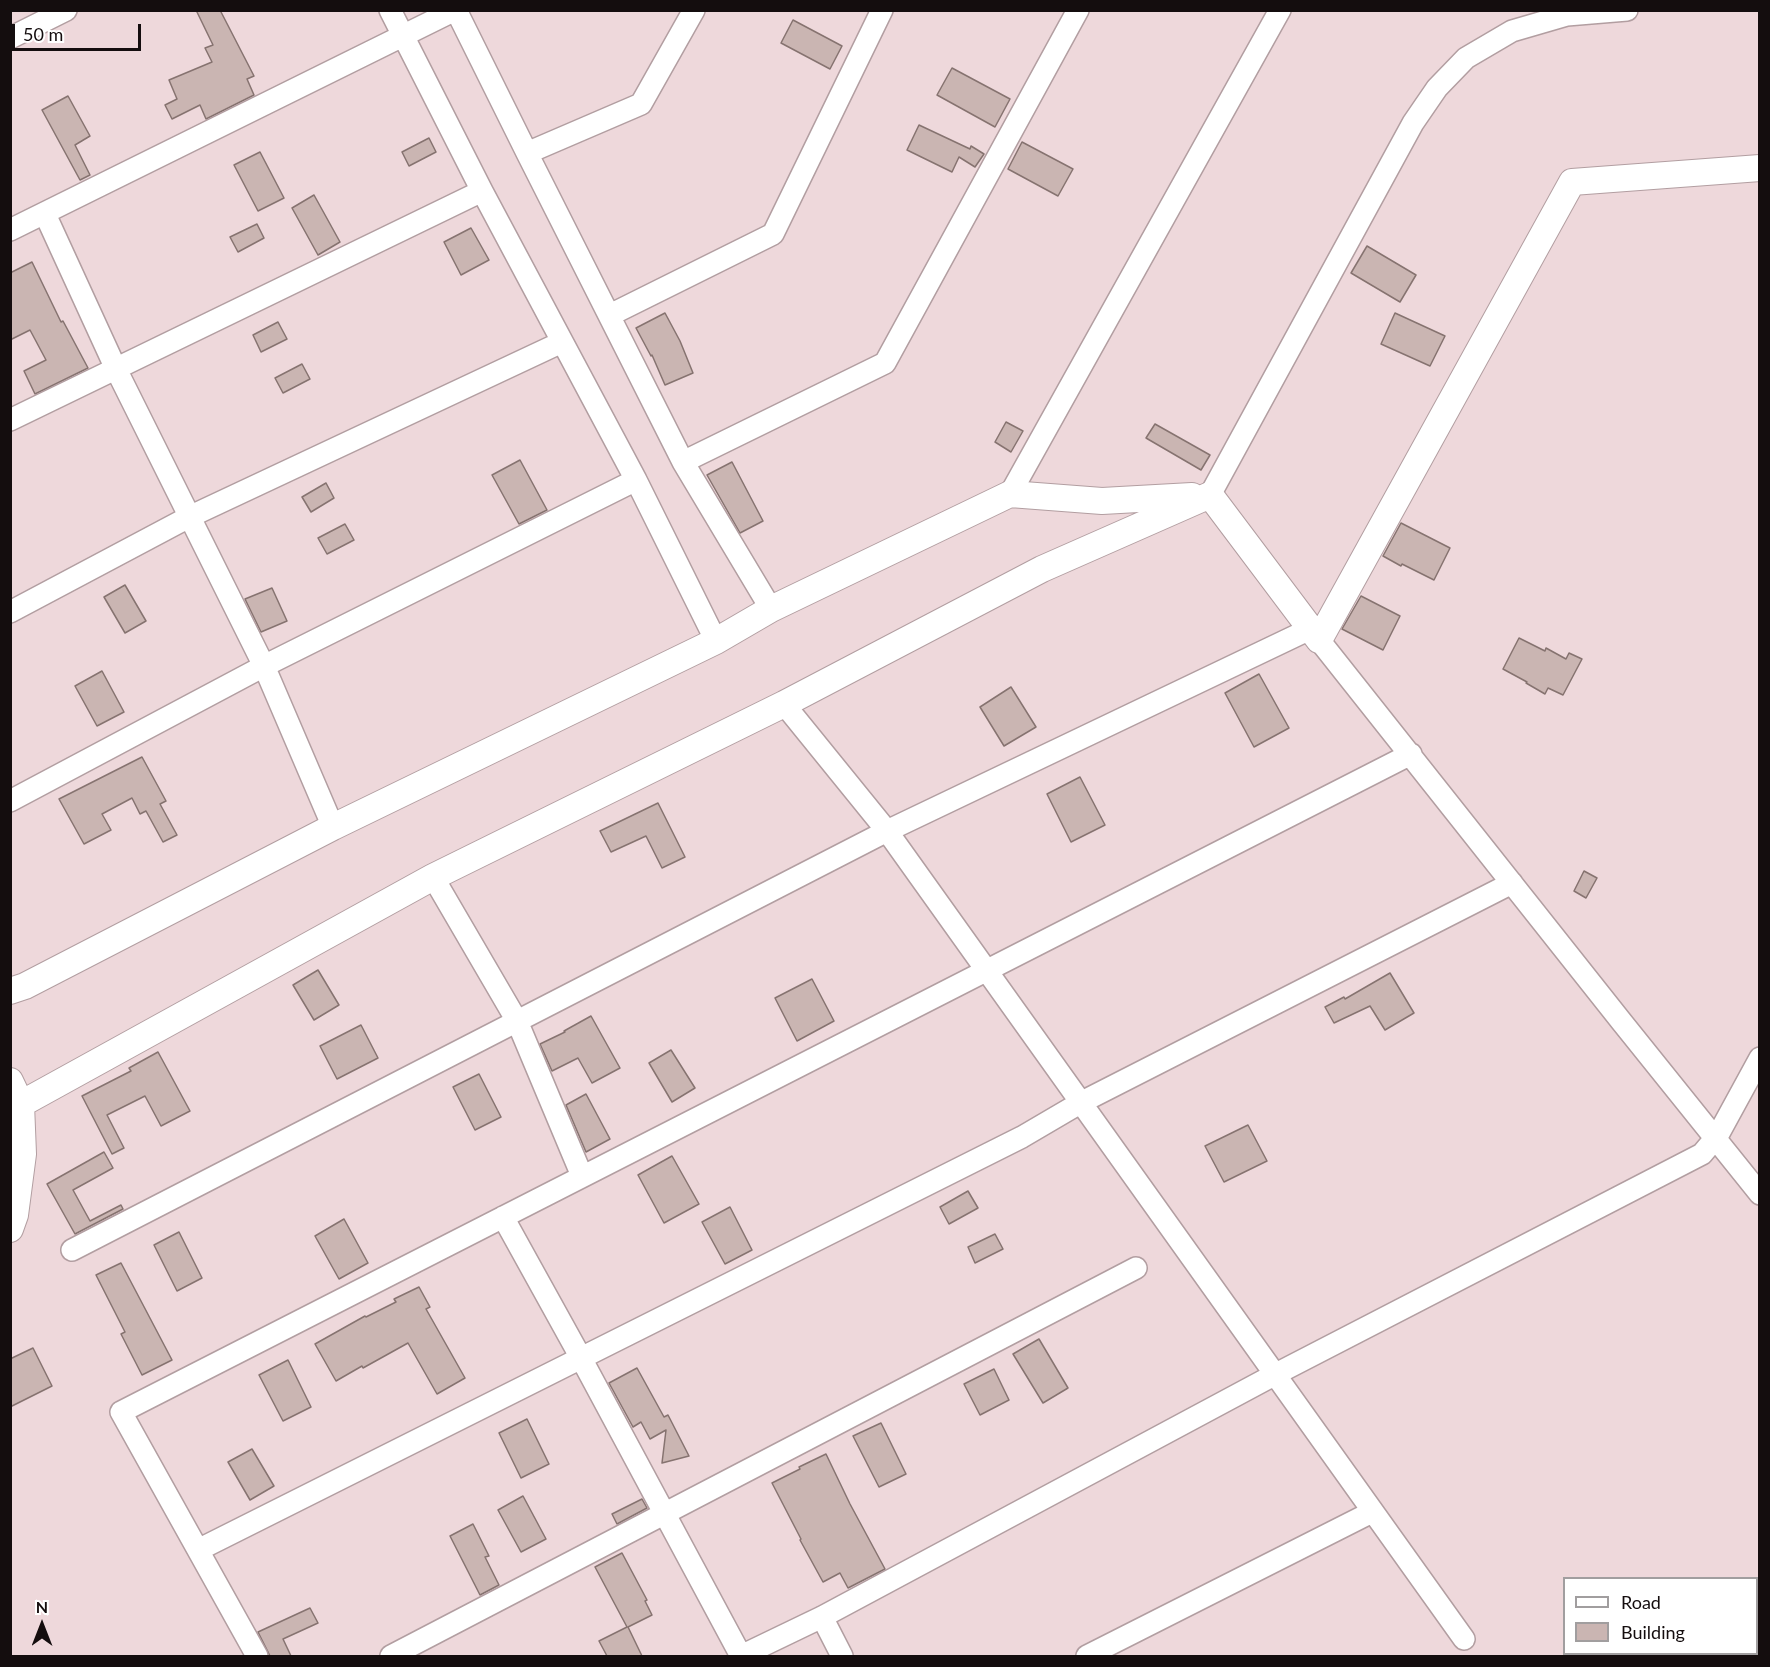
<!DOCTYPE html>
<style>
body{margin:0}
#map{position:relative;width:1770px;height:1667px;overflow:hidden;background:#eed8db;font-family:Lato,sans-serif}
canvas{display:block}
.frame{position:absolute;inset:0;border:12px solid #140d0e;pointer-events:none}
.legend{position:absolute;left:1563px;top:1577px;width:195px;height:78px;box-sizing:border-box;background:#fff;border:2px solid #a19e9f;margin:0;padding:8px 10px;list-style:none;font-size:18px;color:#140d0e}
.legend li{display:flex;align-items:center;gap:12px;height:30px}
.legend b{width:30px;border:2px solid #a19e9f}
.north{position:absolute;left:12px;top:1595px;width:60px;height:60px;-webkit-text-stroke:4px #fff;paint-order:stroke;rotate:0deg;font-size:16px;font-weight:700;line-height:24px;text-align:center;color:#140d0e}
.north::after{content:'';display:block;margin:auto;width:21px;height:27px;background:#140d0e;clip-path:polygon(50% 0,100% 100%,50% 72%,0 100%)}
.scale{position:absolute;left:12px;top:24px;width:129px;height:27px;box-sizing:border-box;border:3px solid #140d0e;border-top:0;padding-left:8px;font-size:18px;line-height:21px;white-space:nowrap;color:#140d0e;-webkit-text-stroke:4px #fff;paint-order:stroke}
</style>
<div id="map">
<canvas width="1770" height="1667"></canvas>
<div class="frame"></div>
<ul class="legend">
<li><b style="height:8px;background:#fff"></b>Road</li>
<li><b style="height:16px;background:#cab5b2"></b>Building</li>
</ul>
<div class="north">N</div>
<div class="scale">50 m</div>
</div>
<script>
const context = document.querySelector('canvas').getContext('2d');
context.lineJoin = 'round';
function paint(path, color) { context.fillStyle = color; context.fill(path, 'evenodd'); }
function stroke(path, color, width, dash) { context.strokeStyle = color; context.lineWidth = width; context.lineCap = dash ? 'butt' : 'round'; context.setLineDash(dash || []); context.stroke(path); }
const building = new Path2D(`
 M196,10h24l34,66 -7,3 7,16 -48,24 -6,-14 -28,14 -7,-14 12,-6 -8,-19 43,-18 -7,-14 8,-3z
 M793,20l49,26 -12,23 -49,-26z
 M952,68l58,31 -15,28 -58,-32z
 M68,96l22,40 -15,9 15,30 -10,5 -38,-70z
 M919,125l51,24 1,-3 13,8 -9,13 -16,-10 -7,15 -45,-22z
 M429,138l7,14 -27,14 -7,-14z
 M1022,142l51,27 -15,27 -50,-27z
 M260,152l24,46 -26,13 -24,-46z
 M314,195l26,47 -22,13 -26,-47z
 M257,224l7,14 -26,14 -8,-15z
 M471,228l18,32 -28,15 -17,-33z
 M1367,246l49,29 -16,27 -49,-29z
 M32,262l29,60 2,-1 25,47 -53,26 -11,-23 22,-11 -16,-30 -20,10v-67z
 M665,313l15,28 13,32 -28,12 -13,-30 -1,1 -15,-28z
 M1395,313l50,23 -15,30 -49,-22z
 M278,322l9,17 -26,13 -8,-17z
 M302,364l8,15 -27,14 -8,-15z
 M1006,422l17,9 -12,21 -16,-10z
 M1155,424l55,31 -9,15 -55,-32z
 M520,460l27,50 -28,14 -27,-49z
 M732,462l31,59 -23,12 -33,-58z
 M326,483l8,15 -23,14 -9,-15z
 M1401,523l49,25 -16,32 -32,-16 -1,2 -18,-10z
 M345,524l9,16 -27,14 -9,-16z
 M125,585l21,36 -21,12 -21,-36z
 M272,588l15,33 -26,11 -16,-33z
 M1361,596l39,20 -17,34 -41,-21z
 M1519,638l26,13 1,-3 20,11 3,-6 13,6 -19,36 -15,-7 -3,6 -19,-11 1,-1 -24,-13z
 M102,671l22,41 -27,14 -22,-40z
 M1259,674l30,54 -35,19 -29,-54z
 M1011,687l25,40 -32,19 -24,-39z
 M142,757l24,44 -6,3 17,31 -14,7 -17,-31 -6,3 -8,-16 -30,16 9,16 -27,14 -25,-45z
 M1080,777l25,48 -34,17 -24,-48z
 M658,803l27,54 -23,11 -16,-32 -35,16 -11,-21z
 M1584,871l13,7 -11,20 -12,-7z
 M318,970l21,35 -25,15 -21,-35z
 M1390,973l24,40 -29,17 -15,-24 -36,17 -9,-16 19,-10 1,2z
 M812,979l22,42 -37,20 -22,-43z
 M591,1016l29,52 -28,15 -14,-25 -26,13 -12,-27 25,-12 -1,-1z
 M361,1025l17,33 -41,21 -17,-33z
 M671,1050l24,38 -23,14 -23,-39z
 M158,1052l32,59 -29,15 -16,-30 -38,19 17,33 -12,6 -30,-58 49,-25 -2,-3z
 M479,1074l22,43 -26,13 -22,-43z
 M586,1094l24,45 -24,13 -20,-47z
 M1248,1125l19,36 -43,21 -19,-36z
 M104,1152l9,16 -40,22 17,31 31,-16 2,4 -48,25 -28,-50z
 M672,1156l27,48 -35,19 -26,-48z
 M968,1191l10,17 -29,16 -9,-17z
 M730,1207l22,43 -27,14 -23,-42z
 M344,1219l24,44 -29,16 -24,-43z
 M179,1232l23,46 -25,13 -23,-46z
 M995,1234l8,15 -28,14 -7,-16z
 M121,1263l51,97 -30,15 -21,-41 4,-2 -29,-57z
 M419,1287l11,20 -4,2 39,69 -28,16 -29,-51 -45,25 -1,-2 -26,15 -21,-37 50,-28 1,1 30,-15 -2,-3z
 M1039,1339l29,49 -25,15 -30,-49z
 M33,1348l19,38 -42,21v-48z
 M288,1360l23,47 -28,14 -24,-46z
 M637,1368l27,49 4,-2 21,41 -27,7 4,-33 -16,9 -9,-17 -8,5 -24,-44z
 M994,1369l15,31 -29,15 -16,-31z
 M527,1419l22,45 -28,14 -22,-45z
 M881,1423l25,51 -27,13 -26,-51z
 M252,1449l22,37 -24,14 -22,-38z
 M826,1454l24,50 35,65 -37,19 -8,-15 -17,9 -23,-42 1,-1 -29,-56 28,-14 -1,-2z
 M523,1496l23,43 -25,13 -23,-42z
 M642,1499l5,9 -30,16 -5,-10z
 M473,1524l16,32 -4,1 14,28 -19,10 -30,-59z
 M622,1553l25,47 -2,1 7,14 -24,12 14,29h-35l-8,-15 28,-14 -32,-60z
 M310,1608l8,15 -35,16 8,17h-21l-12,-24z`);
paint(building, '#cab5b2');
stroke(building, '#867370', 1.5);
const minor = new Path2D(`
 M390,10l92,181 154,289 80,161
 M456,10l71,143 156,309 88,147
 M10,38l56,-28
 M527,153l114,-49 53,-94
 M45,214l71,155 148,297 69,161
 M10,230l445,-220
 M610,315l163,-81 109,-224
 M10,420l472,-229
 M683,462l202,-99 193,-353
 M1010,494l270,-484
 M1210,495l203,-372 24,-35 29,-30 46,-27 55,-16 60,-5
 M10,612l179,-95 373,-175
 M1319,640l302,381 139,173
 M784,704l103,127 577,808
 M10,801l254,-135 372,-186
 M433,877l84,144 65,155
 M503,1217l78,141 160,298 81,-39 452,-242 428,-221 16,-19 42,-77
 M72,1250l815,-419 423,-202
 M198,1550l824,-413 58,-34 432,-220
 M822,1617l20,39
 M257,1656l-136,-244 1290,-658
 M391,1656l745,-388
 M1087,1656l285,-144`);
const tertiary = new Path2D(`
 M1210,495l109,145 253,-458 188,-14
 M10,991l15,-5 308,-159 383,-186 55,-32 239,-115 92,7 90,-5
 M10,1081l11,23 2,50 -8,61 -5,14
 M21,1104l412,-227 351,-173 258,-135 168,-74`);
stroke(minor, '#b29ea1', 24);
stroke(tertiary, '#b29ea1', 28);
stroke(minor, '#fff', 21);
stroke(tertiary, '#fff', 26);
</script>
